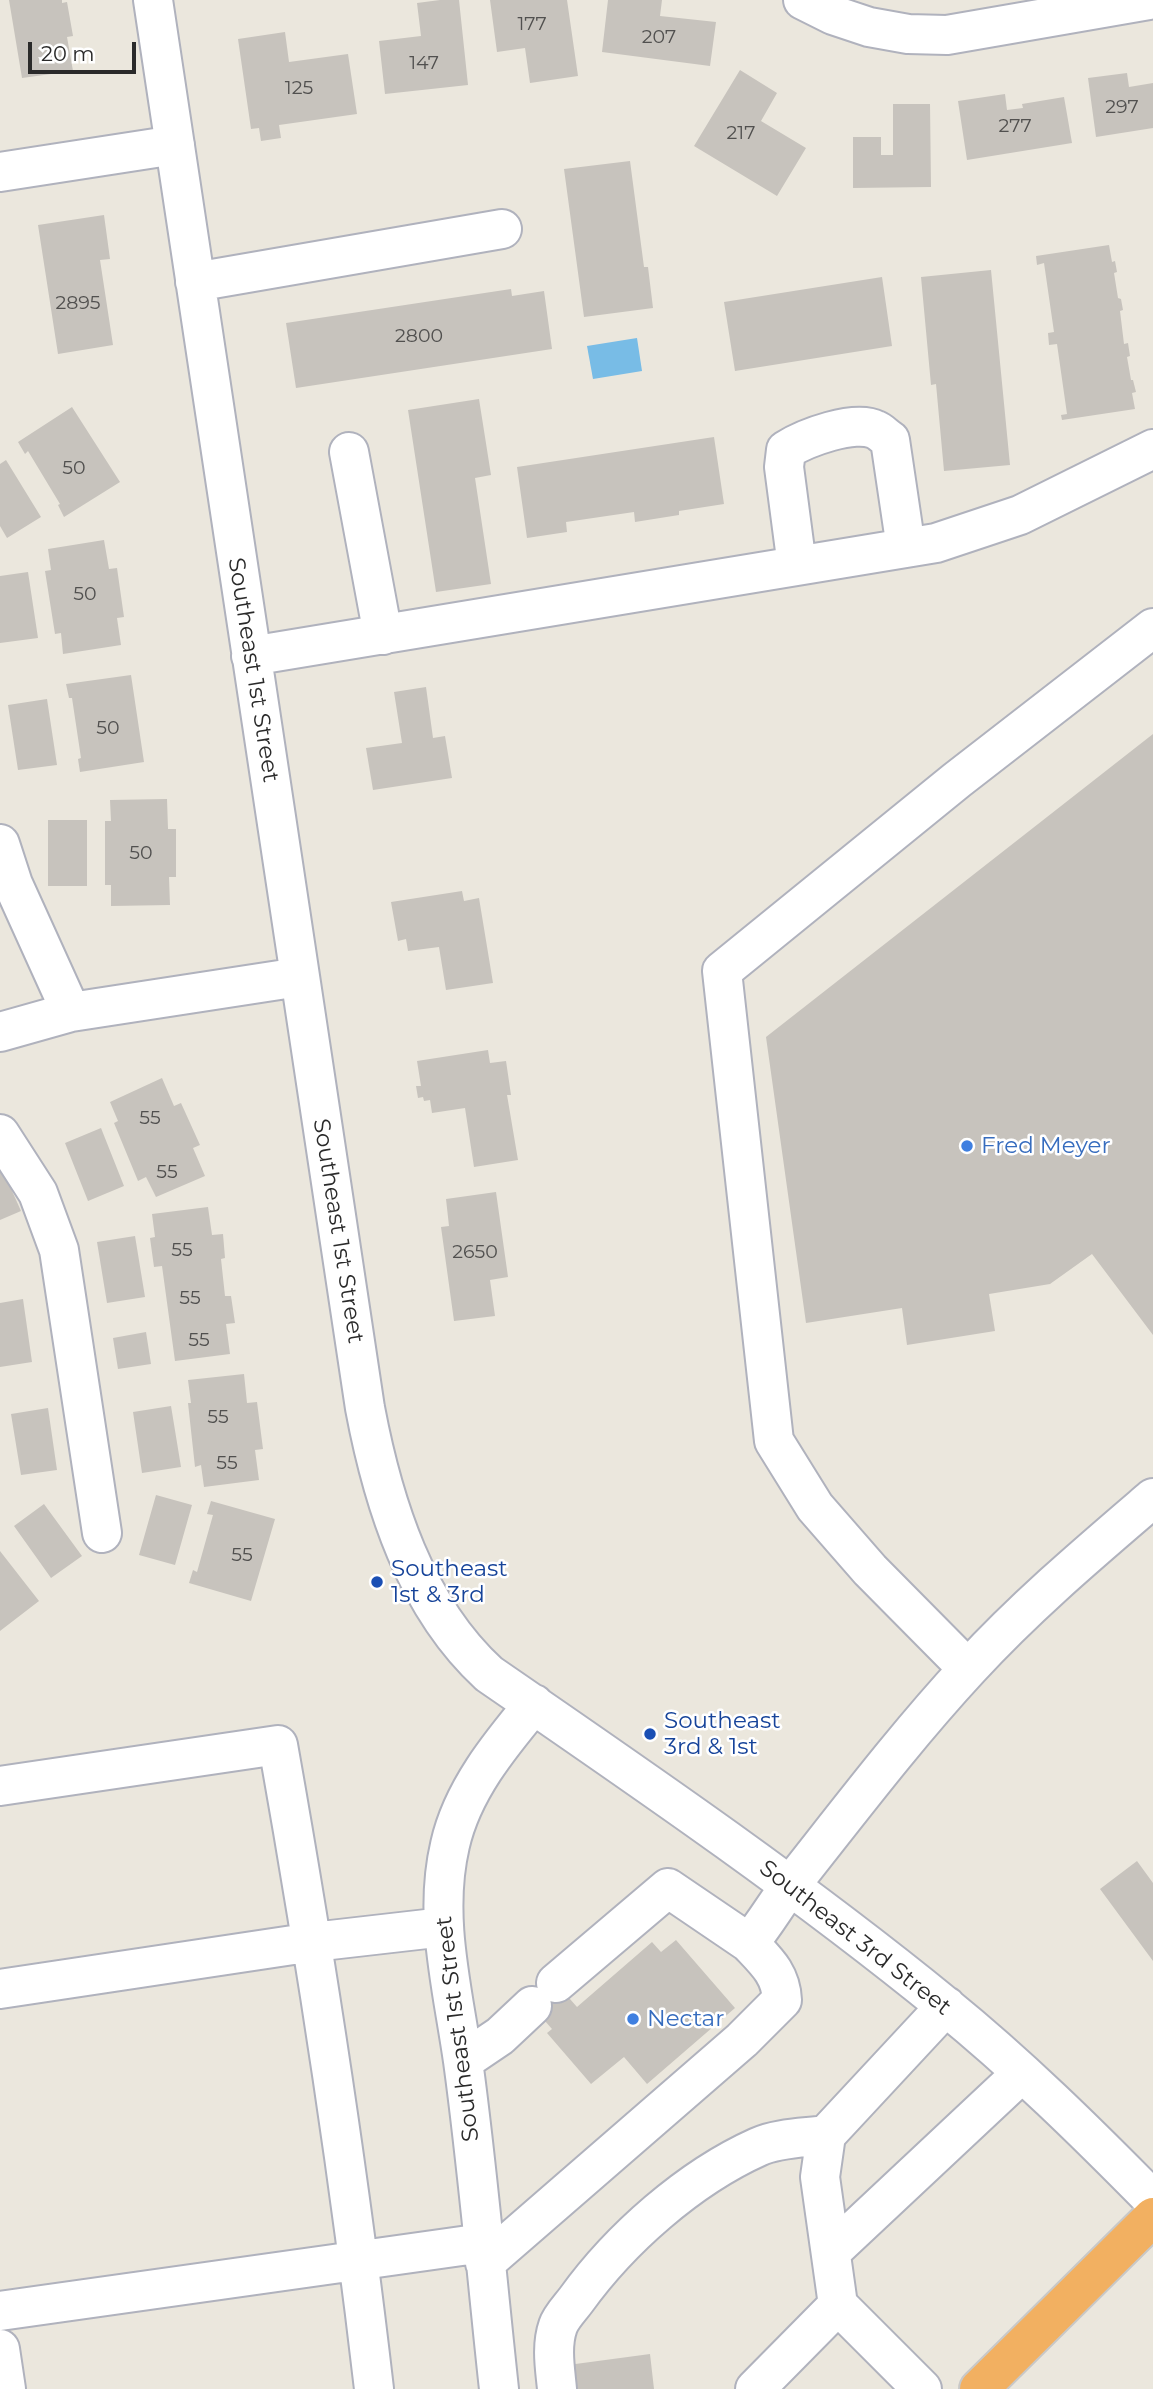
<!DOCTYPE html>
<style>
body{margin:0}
#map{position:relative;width:1153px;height:2389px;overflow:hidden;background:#ebe7dd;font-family:Montserrat,sans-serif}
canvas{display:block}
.scale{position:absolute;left:28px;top:42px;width:108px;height:32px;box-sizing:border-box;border:4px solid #2a2a2a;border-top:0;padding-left:9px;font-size:21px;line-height:24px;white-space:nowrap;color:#2a2a2a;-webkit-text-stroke:5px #fff;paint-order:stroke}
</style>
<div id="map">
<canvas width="1153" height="2389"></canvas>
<div class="scale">20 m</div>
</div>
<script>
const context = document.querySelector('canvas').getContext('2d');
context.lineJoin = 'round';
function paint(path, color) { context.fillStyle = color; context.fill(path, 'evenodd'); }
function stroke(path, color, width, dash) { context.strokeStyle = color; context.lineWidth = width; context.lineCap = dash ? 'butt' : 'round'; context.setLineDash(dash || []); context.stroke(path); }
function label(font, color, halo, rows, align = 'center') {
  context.font = font + ' Montserrat,sans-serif'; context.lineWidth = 5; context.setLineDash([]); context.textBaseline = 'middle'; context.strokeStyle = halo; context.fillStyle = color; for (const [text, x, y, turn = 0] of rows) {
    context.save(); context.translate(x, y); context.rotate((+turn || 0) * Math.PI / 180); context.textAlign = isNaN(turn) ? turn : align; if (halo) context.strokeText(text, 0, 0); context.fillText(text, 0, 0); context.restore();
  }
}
paint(new Path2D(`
 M637,338l5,33 -49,8 -6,-33z`), '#78bce6');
paint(new Path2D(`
 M9,0h53v3l5,-1 6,34 -6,1 6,34 -51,7z
 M440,0h19l9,85 -83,9 -6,-53 42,-5 -4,-33z
 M490,0h77l11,76 -48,7 -5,-35 -28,4z
 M608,0h54l-2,16 56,6 -6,44 -108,-14z
 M285,32l4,30 59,-8 9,60 -78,11 2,13 -20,3 -2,-13 -8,1 -13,-90z
 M740,70l37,23 -16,28 45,27 -29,48 -83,-50z
 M1127,73l2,14 24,-4v45l-57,9 -8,-59z
 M1005,94l2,16 16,-2 -1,-4 42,-7 8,46 -105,17 -9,-59z
 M893,104h37l1,83 -78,1v-51h28v18h12z
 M630,161l14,106h4l5,41 -69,9 -20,-148z
 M104,215l6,44 -10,1 13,85 -55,9 -20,-129z
 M1109,245l3,17 3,-1 2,11 -3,1 4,25 3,1 2,11 -3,1 4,33 4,-1 2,13 -3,1 4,23h2l3,12 -4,1 3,16 -73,11 -1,-5 6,-1 -10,-70 -8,1 -1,-12 6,-1 -10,-69 -7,2 -1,-9z
 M991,270l19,195 -66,6 -8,-87 -5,1 -10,-108z
 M882,277l10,69 -157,25 -11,-69z
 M511,289l1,7 32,-5 8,58 -256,39 -10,-65z
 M479,399l12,76 -16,3 16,106 -55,8 -28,-182z
 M72,407l48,75 -56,35 -6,-12 2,-1 -32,-53 -3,3 -7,-12z
 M714,437l10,67 -45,7v4l-44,7 -1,-10 -68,10 1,10 -40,6 -10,-71z
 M6,460l35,57 -34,21 -7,-12v-62z
 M104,540l5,29 8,-1 7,49 -7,1 4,27 -58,9 -2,-21 -6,1 -10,-63 6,-1 -3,-21z
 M28,572l10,66 -38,5v-67z
 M131,675l13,87 -64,10 -2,-13 3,-1 -9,-60h-3l-3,-14z
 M426,687l7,51 12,-2 7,42 -79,12 -7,-42 36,-5 -8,-51z
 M47,699l10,66 -39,5 -10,-65z
 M1153,734v601l-61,-81 -42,30 -61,10 6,37 -88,14 -5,-37 -96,15 -40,-286z
 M167,799l1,30h8v48h-7l1,28 -59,1v-21h-6v-64h6l-1,-21z
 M48,820h39v66h-39z
 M462,891l2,10 15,-3 14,85 -47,7 -7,-43 -31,4 -2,-12 -8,2 -7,-39z
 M488,1050l2,13 16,-2 5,34h-4l11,65 -44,7 -9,-59 -33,5 -2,-13 -6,1 -1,-4 -5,1 -2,-12h5l-4,-25z
 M162,1078l12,28 7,-3 19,42 -7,3 12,28 -49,21 -10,-20 -8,4 -24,-58 4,-2 -8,-19z
 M101,1128l23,58 -36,15 -23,-58z
 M0,1164l21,47 -21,9z
 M496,1192l12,85 -18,3 5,36 -41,5 -13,-94 8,-1 -3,-27z
 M208,1207l4,28 11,-1 2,24 -4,1 4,37h6l4,27 -9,1 4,30 -55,7 -13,-95 -8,1 -4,-29 5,-1 -3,-23z
 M135,1236l10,61 -38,6 -10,-61z
 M23,1299l9,63 -32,5v-64z
 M146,1332l5,32 -33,5 -5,-31z
 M244,1374l3,29 10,-1 6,47 -8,1 4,30 -55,7 -3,-22 -6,2 -7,-64h3l-3,-23z
 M171,1406l10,61 -39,6 -9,-61z
 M48,1408l9,62 -36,5 -10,-61z
 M156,1495l36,10 -17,60 -36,-10z
 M211,1501l64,18 -24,82 -62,-18 4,-13 4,2 16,-57 -6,-1z
 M44,1504l38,52 -31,22 -37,-52z
 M0,1551l39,50 -39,30z
 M1137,1861l16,22v78l-53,-72z
 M676,1940l59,68 -88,76 -23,-27 -33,27 -44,-51 5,-4 -29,-33 25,-22 29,33 75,-65 9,10z
 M650,2354l4,35h-83l-3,-24z`), '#c7c3bd');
const minor = new Path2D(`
 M153,0l212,1408c18,95 50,198 124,266 154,106 309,212 455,331 74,60 142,127 209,195
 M803,0l30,15 36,12 39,7 39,1 202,-35
 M0,172l175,-27
 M195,282l307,-53
 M349,452l34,183
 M797,566l-13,-99 2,-17c19,-12 69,-31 90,-20 5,2 9,7 14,10l16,108
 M251,656l685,-113 84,-28 133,-66
 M0,844l13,40 58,128
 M0,1032l71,-20 228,-35
 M0,1134l38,59 21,57 43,283
 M968,1669l-98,-99 -55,-63 -41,-66 -52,-470 235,-191 196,-152
 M0,1786l278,-41c38,214 71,428 96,644
 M556,1983l112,-95 81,55
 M0,1989l313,-47 131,-15
 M463,2061l37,-25 32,-30
 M831,2252l191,-179
 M485,2263l257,-223 40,-40c-1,-26 -16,-39 -33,-57 17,-20 28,-41 44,-61 57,-72 113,-146 176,-214 57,-62 121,-116 184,-170
 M838,2305l-18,-128 6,-42 120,-129
 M0,2311l483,-68
 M0,2349l6,40
 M499,2389c-12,-109 -21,-219 -36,-328 -10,-71 -30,-144 -13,-216 12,-54 49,-99 84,-141
 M557,2389c-2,-21 -6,-43 1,-63 3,-9 12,-18 18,-26 44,-61 113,-122 182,-153 19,-9 46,-9 68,-12
 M755,2389l83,-84 84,84`);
const highway = new Path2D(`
 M979,2389l174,-172`);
stroke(minor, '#b0b2bd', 42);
stroke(highway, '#c8c8c8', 42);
stroke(minor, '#fff', 38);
stroke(highway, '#f2b061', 38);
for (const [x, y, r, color] of [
 [967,1146,7,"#3f7fe0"],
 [377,1582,7,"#1a4fb4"],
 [650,1734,7,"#1a4fb4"],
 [633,2019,7,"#3f7fe0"]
]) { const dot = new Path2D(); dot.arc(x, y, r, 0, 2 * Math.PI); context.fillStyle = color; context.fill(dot); stroke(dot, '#fff', 2.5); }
label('19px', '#51504f', null, [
 ["177",532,24],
 ["207",659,37],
 ["147",424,63],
 ["125",299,88],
 ["297",1122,107],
 ["277",1015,126],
 ["217",741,133],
 ["2895",78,303],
 ["2800",419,336],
 ["50",74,468],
 ["50",85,594],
 ["50",108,728],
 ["50",141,853],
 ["55",150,1118],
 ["55",167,1172],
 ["55",182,1250],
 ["2650",475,1252],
 ["55",190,1298],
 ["55",199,1340],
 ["55",218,1417],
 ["55",227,1463],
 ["55",242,1555]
]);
label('23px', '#2a2a2a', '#fff', [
 ["Southeast 1st Street",253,670,81],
 ["Southeast 1st Street",338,1231,81],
 ["Southeast 3rd Street",855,1938,38],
 ["Southeast 1st Street",458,2029,-97]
]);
label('23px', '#366cbe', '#fff', [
 ["Fred Meyer",981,1146],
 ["Nectar",647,2019]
], 'left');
label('23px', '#164399', '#fff', [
 ["Southeast",391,1569],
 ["1st & 3rd",391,1595],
 ["Southeast",664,1721],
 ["3rd & 1st",664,1747]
], 'left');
</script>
